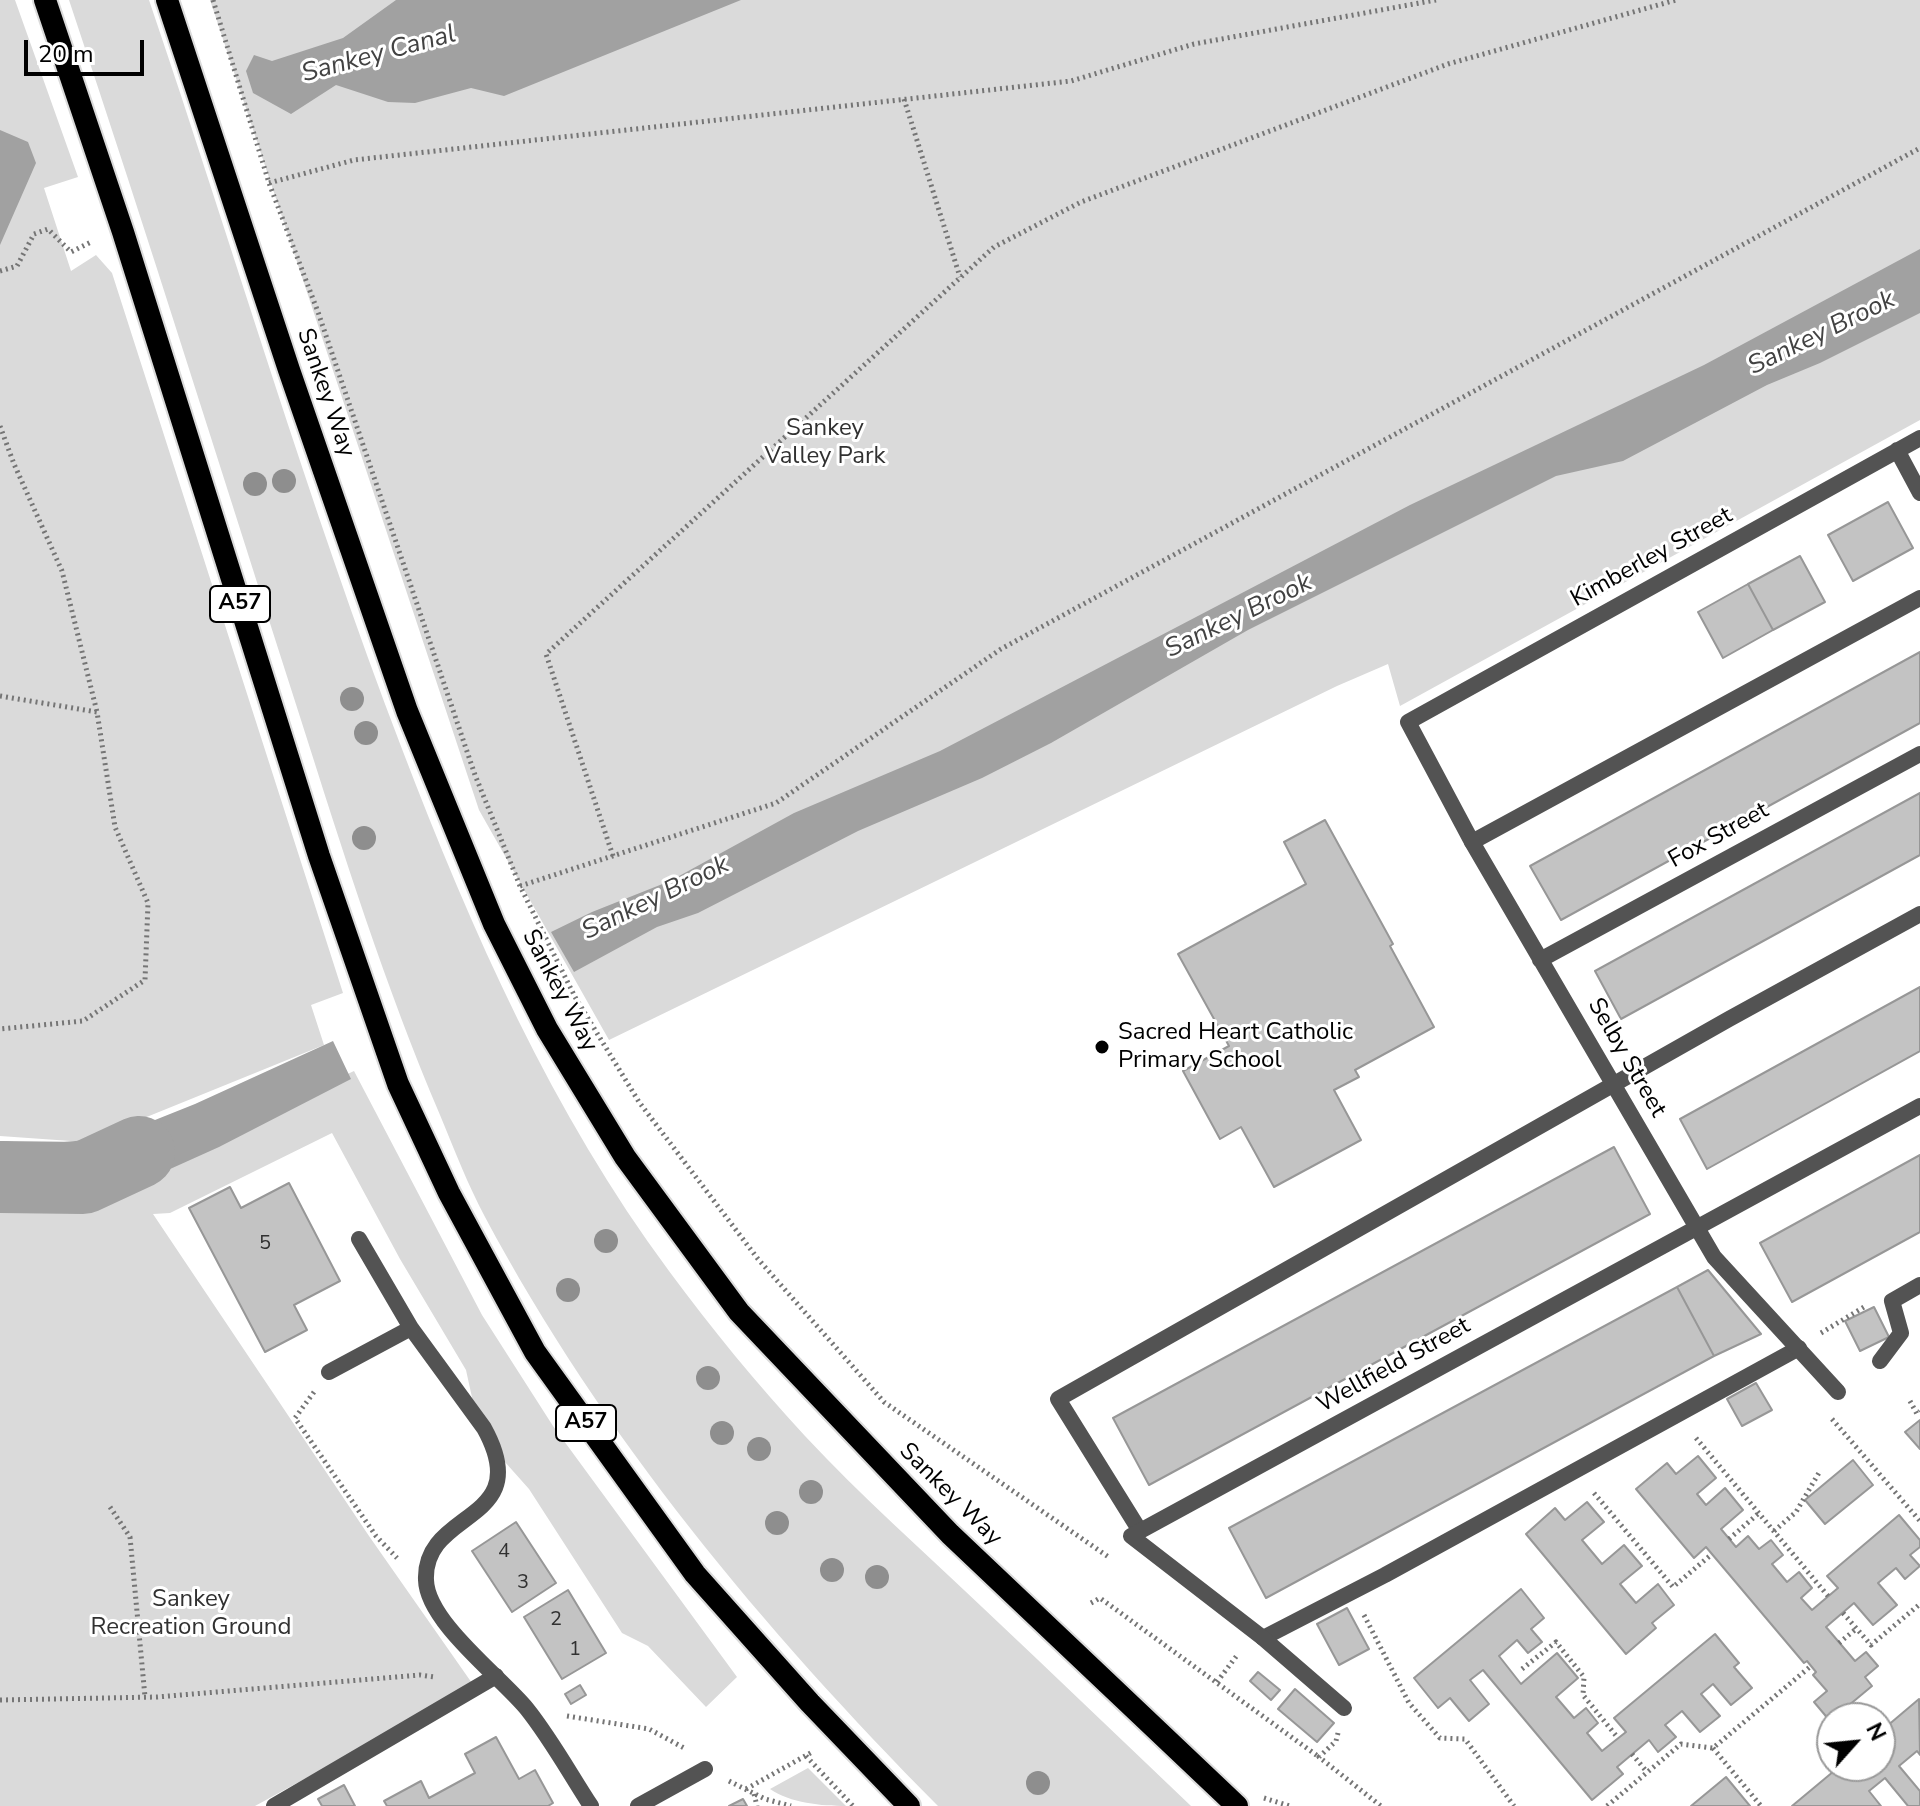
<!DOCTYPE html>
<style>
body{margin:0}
#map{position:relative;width:1920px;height:1806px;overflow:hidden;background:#fff;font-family:"Nunito Sans",sans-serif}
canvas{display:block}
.north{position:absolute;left:1816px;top:1702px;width:80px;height:80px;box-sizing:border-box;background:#fff;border:2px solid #999;border-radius:50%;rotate:63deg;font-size:22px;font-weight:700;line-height:32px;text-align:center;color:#000}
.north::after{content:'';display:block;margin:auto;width:28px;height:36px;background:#000;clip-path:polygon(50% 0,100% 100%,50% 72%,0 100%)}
.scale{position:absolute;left:24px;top:40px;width:120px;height:36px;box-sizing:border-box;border:4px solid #000;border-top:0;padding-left:10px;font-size:24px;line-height:28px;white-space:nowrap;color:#000;-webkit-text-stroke:6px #fff;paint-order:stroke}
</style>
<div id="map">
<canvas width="1920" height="1806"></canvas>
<div class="north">N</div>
<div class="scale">20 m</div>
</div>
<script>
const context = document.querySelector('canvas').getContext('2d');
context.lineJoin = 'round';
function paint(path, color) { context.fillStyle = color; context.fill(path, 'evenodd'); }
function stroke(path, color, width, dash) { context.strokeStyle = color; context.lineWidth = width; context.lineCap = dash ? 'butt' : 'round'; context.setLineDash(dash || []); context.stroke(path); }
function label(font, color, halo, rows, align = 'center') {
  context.font = font + ' "Nunito Sans",sans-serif'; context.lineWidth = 6; context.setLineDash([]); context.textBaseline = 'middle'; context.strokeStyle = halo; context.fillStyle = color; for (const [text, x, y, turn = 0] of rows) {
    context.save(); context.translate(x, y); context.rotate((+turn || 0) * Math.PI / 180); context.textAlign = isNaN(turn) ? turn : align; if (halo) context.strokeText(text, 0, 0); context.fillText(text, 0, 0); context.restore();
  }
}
paint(new Path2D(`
 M0,0h15l63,177 -34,11 27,83 25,-16 16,18 231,720 -32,12 13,40 -239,97 -85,-6z
 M69,0h80c85,250 159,503 253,749 70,183 150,364 267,522 42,57 88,113 136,165 56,60 118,115 177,171 70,66 139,132 209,199h-253c-175,-177 -335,-368 -453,-589 -17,-32 -31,-68 -45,-102 -55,-129 -97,-263 -139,-395 -77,-240 -152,-481 -232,-720z
 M210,0h1710v420l-520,286 -12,-42 -51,22 -728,354 -130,-230z
 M354,1071l128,244 71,111 184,251 -31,30 -58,-61 -26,-13 -93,-144 -49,-55 -14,-64 -66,-111 -68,-126 -162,80 -17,1 216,322 105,150 -219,120h-255v-619l92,-3 67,-22z
 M808,1768l38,38c-24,0 -56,-3 -76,-17z`), '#dadada');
paint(new Path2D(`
 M396,0h345l-237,96 -33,-8 -56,15 -27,-1 -52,-17 -45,29 -38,-21 -7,-22 8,-16 18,6 71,-23z
 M0,130l28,12 8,21 -36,82z
 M1920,249v64l-100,50 -53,22 -144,76 -67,15 -308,154 -197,113 -69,35 -124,53 -160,82 -41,14 -83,45 -23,-40 41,-20 78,-31 124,-68 146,-62 470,-246 294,-140z
 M333,1041l18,38 -132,68 -80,36 -139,-8v-34l41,3 69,-6 85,-34z`), '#a1a1a1');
stroke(new Path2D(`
 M0,1177l83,1 56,-26`), '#a1a1a1', 72);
const building = new Path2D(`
 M1888,502l25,46 -60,33 -25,-46z
 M1800,556l25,46 -52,28 -25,-46z
 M1748,584l25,46 -50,28 -25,-46z
 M1920,652v71l-359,197 -31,-54z
 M1920,793v62l-299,164 -26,-48z
 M1325,820l68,124 -3,2 44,81 -79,43 4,7 -25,13 27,50 -87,47 -33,-60 -21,12 -37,-68 46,-25 -51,-92 128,-70 -22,-42z
 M1920,987v64l-213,118 -27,-50z
 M1614,1147l36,67 -501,271 -36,-67z
 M1920,1155v77l-128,70 -32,-59z
 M289,1183l51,98 -46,24 13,25 -42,22 -76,-144 41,-21 11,21z
 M1708,1270l53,64 -47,22 -37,-69z
 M1677,1287l37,69 -448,242 -37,-70z
 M1874,1307l15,30 -29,14 -15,-30z
 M1756,1383l16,27 -30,16 -15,-27z
 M1920,1420v29l-15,-17z
 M1698,1456l18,22 -19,16 9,11 19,-17 18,22 -22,19 15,18 12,-11 11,13 12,-9 12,15 -11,9 15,18 12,-10 13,16 -11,10 11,12 26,-22 -11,-12 72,-61 21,25v7l-10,8 10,11 -15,13 -9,-11 -18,15 19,22 -24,20 -19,-22 -28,24 29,34 11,-9 12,14 -13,11 7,9 -42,35 -16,-19 13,-11 -14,-16 3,-3 -9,-11 -3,2 -98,-116 -12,11 -58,-69 31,-26 9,11z
 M1853,1460l20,25 -48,39 -20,-24z
 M1587,1502l17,20 -22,18 20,24 22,-19 18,21 -22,18 16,19 22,-19 16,21 -22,18 4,5 -30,26 -100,-120 29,-26 10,12z
 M516,1522l40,61 -44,29 -40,-61z
 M1521,1589l23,29 -13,11 11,13 -14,11 -11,-13 -18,16 22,28 36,-31 21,25 -22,19 18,21 12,-10 12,15 -11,10 15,18 24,-19 -12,-14 101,-84 24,29 -5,4 18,21 -21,17 -18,-21 -12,10 19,22 -20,16 -18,-21 -17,14 11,12 -18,15 -9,-12 -32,27 6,7 -31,26 -109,-130 -13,10 19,24 -20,17 -19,-23 -12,10 -24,-30z
 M568,1590l38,63 -44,26 -38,-62z
 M1347,1608l22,41 -30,16 -22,-41z
 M1258,1672l22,18 -9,10 -21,-19z
 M580,1685l6,10 -15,9 -6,-10z
 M1295,1689l39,34 -17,19 -39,-33z
 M1919,1699l1,56 -3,-4 -18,15 21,25v15h-12l-23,-28 -16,13 12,15h-89l48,-40h40v-34z
 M496,1737l23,42 16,-9 18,33 -5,3h-161l-3,-5 37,-20 8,17 46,-25 -10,-19z
 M1726,1777l24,29h-59z
 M344,1785l11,21h-33l-4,-7z
 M743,1799l4,7h-18z`);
paint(building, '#c3c3c3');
stroke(building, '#979797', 2);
const trunk = new Path2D(`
 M45,0l78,232 196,624 79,228 51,109 86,159 160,222 115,129 99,103
 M167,0l122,370 118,341 87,213 53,105 78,128 114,155 211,222 287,272`);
stroke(trunk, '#dbdbdb', 26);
stroke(new Path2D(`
 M213,0l56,183 49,129 157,463 45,111 55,111 64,105 119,157 126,143 226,156
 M904,99l56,178
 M269,183l85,-23 717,-79 123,-37 242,-44
 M0,271l17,-5 17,-32 14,-5 23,23 20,-10
 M0,426l14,38 48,107 35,141
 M0,696l97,16 18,115 33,76 -3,77 -62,41 -83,8
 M613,856l-67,-202 448,-407 87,-45 367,-138 228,-64
 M520,886l256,-83 225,-154 919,-501
 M1821,1333l43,-26
 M314,1392l-19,26 81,118 21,22
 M1910,1401l7,13 3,-3
 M1832,1419l88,102
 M1696,1438l132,158
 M1594,1493l79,94 39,-33
 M110,1507l20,30 15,160
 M1774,1531l22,-19 24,-41
 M1729,1539l30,-26
 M1091,1603l9,-5 219,159
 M1843,1613l28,32 49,-41
 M1364,1615l45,88 31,35 25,1 49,67
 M1839,1643l17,-14
 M1522,1669l34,-27 28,35 -1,18 35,43
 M1217,1682l21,-28
 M0,1700l157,-3 263,-22 15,2
 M567,1716l82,13 37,20
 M1338,1733l-2,8 -17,16 62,49
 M1713,1748l48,58
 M1632,1754l15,18
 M806,1756l47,50
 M729,1781l36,18 26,7
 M746,1789l68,-38
 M754,1794l3,12
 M1264,1798l26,8
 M1607,1806l74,-62 32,4 98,-82`), '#757575', 5, [2, 4]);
stroke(new Path2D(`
 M1472,842l448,-244
 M1880,1361l21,-28 -9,-32 28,-16
 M1140,1531l-82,-132 671,-380 191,-105
 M1263,1638l122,-63 414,-227
 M274,1806l222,-130`), '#535353', 16);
stroke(new Path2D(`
 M1897,450l23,43
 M1540,960l380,-206
 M411,1328l73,100c53,96 -61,80 -58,152 1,42 75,97 101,129 24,30 43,65 64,97
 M329,1372l82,-44 -52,-89
 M1838,1392l-124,-135 -242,-415 -64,-120 512,-284
 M1344,1708l-81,-70 -132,-102 789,-430
 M638,1806l67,-37`), '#535353', 16);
stroke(trunk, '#000', 22);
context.fillStyle = '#8e8e8e';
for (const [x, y] of [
 [284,481],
 [255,484],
 [352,699],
 [366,733],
 [364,838],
 [606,1241],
 [568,1290],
 [708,1378],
 [722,1433],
 [759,1449],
 [811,1492],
 [777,1523],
 [832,1570],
 [877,1577],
 [1038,1783]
]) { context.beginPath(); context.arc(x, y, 12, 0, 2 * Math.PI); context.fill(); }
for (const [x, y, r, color] of [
 [1102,1047,8,"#000"]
]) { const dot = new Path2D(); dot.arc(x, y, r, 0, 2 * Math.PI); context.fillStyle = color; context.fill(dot); stroke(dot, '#fff', 3); }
label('20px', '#313131', null, [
 ["5",265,1244],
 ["4",504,1552],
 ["3",523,1583],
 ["2",556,1620],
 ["1",575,1650]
]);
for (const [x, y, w] of [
 [240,604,60],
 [586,1423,60]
]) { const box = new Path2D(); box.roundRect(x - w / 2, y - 18, w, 36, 6); context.fillStyle = '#fff'; context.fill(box); stroke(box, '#000', 2); }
label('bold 22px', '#000', null, [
 ["A57",240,604],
 ["A57",586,1423]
]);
label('24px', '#000', '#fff', [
 ["Sankey Way",325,393,71],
 ["Kimberley Street",1652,558,-29],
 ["Fox Street",1719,836,-29],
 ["Sankey Way",559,991,62],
 ["Selby Street",1626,1058,60],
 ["Wellfield Street",1394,1366,-29],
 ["Sankey Way",950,1495,45]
]);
label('24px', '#313131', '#fff', [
 ["Sankey",825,429],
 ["Valley Park",825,457],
 ["Sankey",191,1600],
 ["Recreation Ground",191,1628]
]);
label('24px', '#000', '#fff', [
 ["Sacred Heart Catholic",1118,1033],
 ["Primary School",1118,1061]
], 'left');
label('italic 26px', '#424242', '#fff', [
 ["Sankey Canal",379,55,-15],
 ["Sankey Brook",1822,334,-26],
 ["Sankey Brook",1239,617,-26],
 ["Sankey Brook",656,899,-26]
]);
</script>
